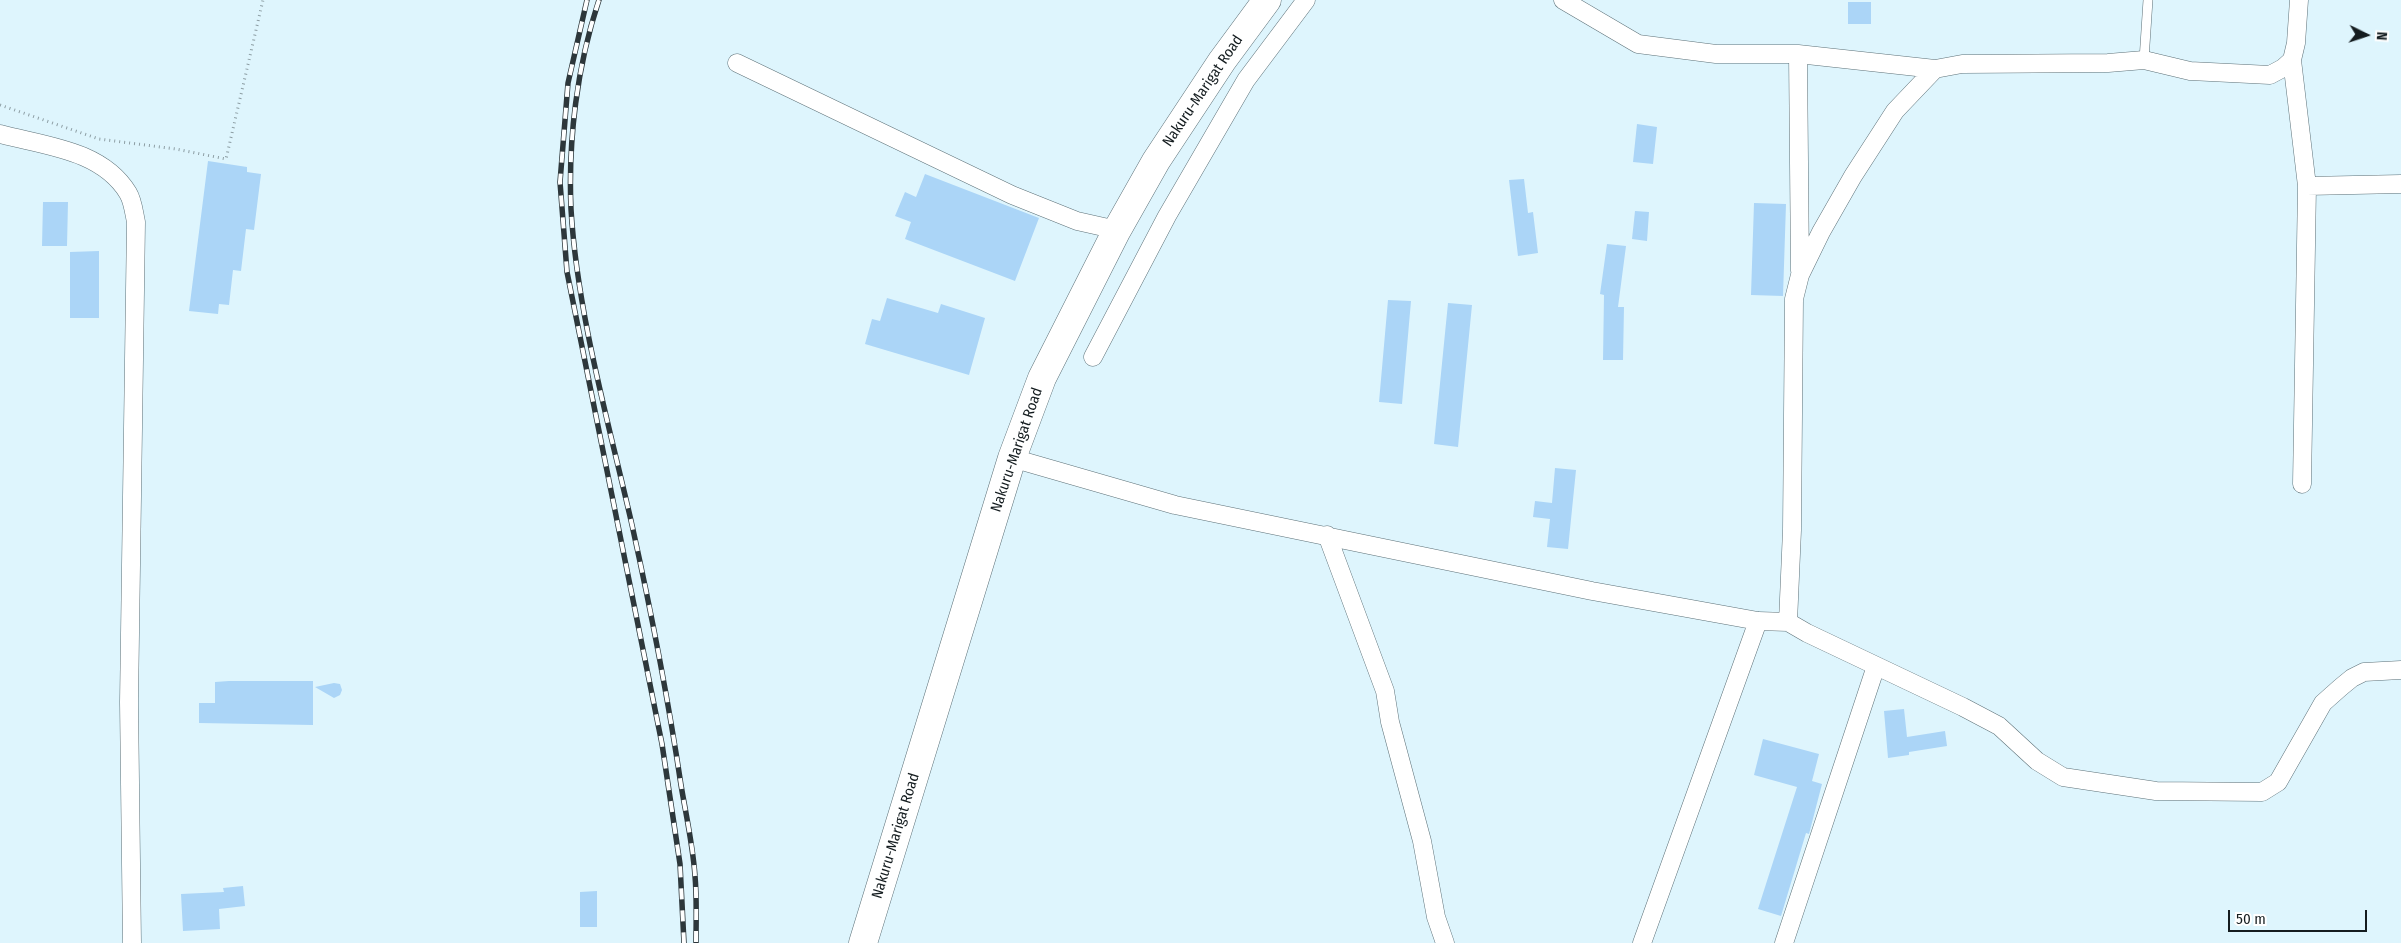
<!DOCTYPE html>
<style>
body{margin:0}
#map{position:relative;width:2401px;height:943px;overflow:hidden;background:#def5fd;font-family:"Fira Sans Condensed",sans-serif}
canvas{display:block}
.north{position:absolute;left:2341px;top:10px;width:50px;height:50px;-webkit-text-stroke:4px #fff;paint-order:stroke;rotate:94deg;font-size:14px;font-weight:700;line-height:20px;text-align:center;color:#141c1f}
.north::after{content:'';display:block;margin:auto;width:18px;height:22px;background:#141c1f;clip-path:polygon(50% 0,100% 100%,50% 72%,0 100%)}
.scale{position:absolute;left:2228px;top:910px;width:139px;height:22px;box-sizing:border-box;border:2px solid #141c1f;border-top:0;padding-left:6px;font-size:15px;line-height:18px;white-space:nowrap;color:#141c1f;-webkit-text-stroke:4px #fff;paint-order:stroke}
</style>
<div id="map">
<canvas width="2401" height="943"></canvas>
<div class="north">N</div>
<div class="scale">50 m</div>
</div>
<script>
const context = document.querySelector('canvas').getContext('2d');
context.lineJoin = 'round';
function paint(path, color) { context.fillStyle = color; context.fill(path, 'evenodd'); }
function stroke(path, color, width, dash) { context.strokeStyle = color; context.lineWidth = width; context.lineCap = dash ? 'butt' : 'round'; context.setLineDash(dash || []); context.stroke(path); }
function label(font, color, halo, rows, align = 'center') {
  context.font = font + ' "Fira Sans Condensed",sans-serif'; context.lineWidth = 4; context.setLineDash([]); context.textBaseline = 'middle'; context.strokeStyle = halo; context.fillStyle = color; for (const [text, x, y, turn = 0] of rows) {
    context.save(); context.translate(x, y); context.rotate((+turn || 0) * Math.PI / 180); context.textAlign = isNaN(turn) ? turn : align; if (halo) context.strokeText(text, 0, 0); context.fillText(text, 0, 0); context.restore();
  }
}
paint(new Path2D(`
 M1848,2h23v22h-23z
 M1637,124l20,3 -4,37 -20,-2z
 M208,161l39,6v5l14,2 -7,56 -8,-1 -5,42 -8,-1 -4,35 -10,-1 -1,10 -29,-3z
 M925,174l114,44 -24,63 -110,-42 6,-17 -16,-6 10,-24 11,5z
 M1524,179l4,34 5,-1 5,41 -20,3 -9,-76z
 M43,202h25l-1,44h-25z
 M1754,203l32,1 -3,92 -32,-1z
 M1635,211l14,1 -2,29 -15,-2z
 M1607,244l19,2 -8,61h6l-1,53h-20l1,-65 -4,-1z
 M99,251v67h-29v-66z
 M887,298l51,15 3,-9 44,14 -16,57 -104,-31 7,-25 8,2z
 M1388,300l23,1 -9,103 -23,-2z
 M1448,303l24,2 -14,142 -24,-3z
 M1555,468l21,2 -8,79 -21,-2 3,-28 -17,-2 2,-16 17,2z
 M229,681h84v44l-114,-2v-20h16v-21z
 M334,683l6,1 2,6 -2,5 -6,3 -19,-11z
 M1904,709l3,28 38,-6 2,15 -38,6v3l-21,3 -4,-47z
 M1763,739l56,15 -7,27 10,3 -13,50 -3,-1 -25,83 -23,-7 39,-122 -43,-12z
 M243,886l2,20 -26,3 1,20 -37,2 -2,-37 43,-2 -1,-4z
 M597,891v36h-17v-35z`), '#abd5f7');
const lane = new Path2D(`
 M2144,60l4,-60`);
const street = new Path2D(`
 M1563,0l75,44 78,10h82l137,15
 M1798,54l2,217
 M2292,60l15,126 -5,298
 M737,63l275,132 65,26 40,9
 M0,134c45,12 102,16 128,59 5,8 6,20 8,29l-7,480 3,241
 M2307,186l94,-2
 M1093,357l74,-141 79,-136 60,-80
 M1012,458l163,47 417,86 166,30 30,1 19,11 156,74 36,19 38,35 26,16 93,14 106,1 16,-10 45,-79 18,-16 11,-9 12,-6 37,-2
 M1327,535l58,156 5,31 32,119 14,76 9,26
 M1788,622l4,-92 2,-231 6,-24 21,-43 32,-56 42,-65 40,-42 27,-5 146,-1 36,-3 46,11 80,4 13,-7 9,-8 4,-17 3,-43
 M1642,943l116,-322
 M1784,943l92,-277`);
const primary = new Path2D(`
 M863,943l149,-485 30,-80 75,-148 39,-69 66,-100 45,-61`);
stroke(lane, '#5d7178', 10);
stroke(street, '#5d7178', 19);
stroke(primary, '#5d7178', 29);
stroke(new Path2D(`
 M0,105l99,34 77,10 50,10 37,-159`), '#8d9ea4', 3, [1, 4]);
stroke(lane, '#fff', 9);
stroke(street, '#fff', 18);
stroke(primary, '#fff', 28);
const rail = new Path2D(`
 M587,0l-19,83 -8,99 7,90 95,472 18,120 4,79
 M599,0c-22,66 -31,140 -28,209 6,104 38,215 61,316 19,86 36,173 49,260 5,30 12,61 14,91 2,22 1,45 1,67`);
stroke(rail, '#2d373b', 5.5);
stroke(rail, '#fff', 4, [11]);
label('15px', '#141c1f', '#fff', [
 ["Nakuru-Marigat Road",1203,91,-56],
 ["Nakuru-Marigat Road",1017,450,-71],
 ["Nakuru-Marigat Road",896,836,-73]
]);
</script>
